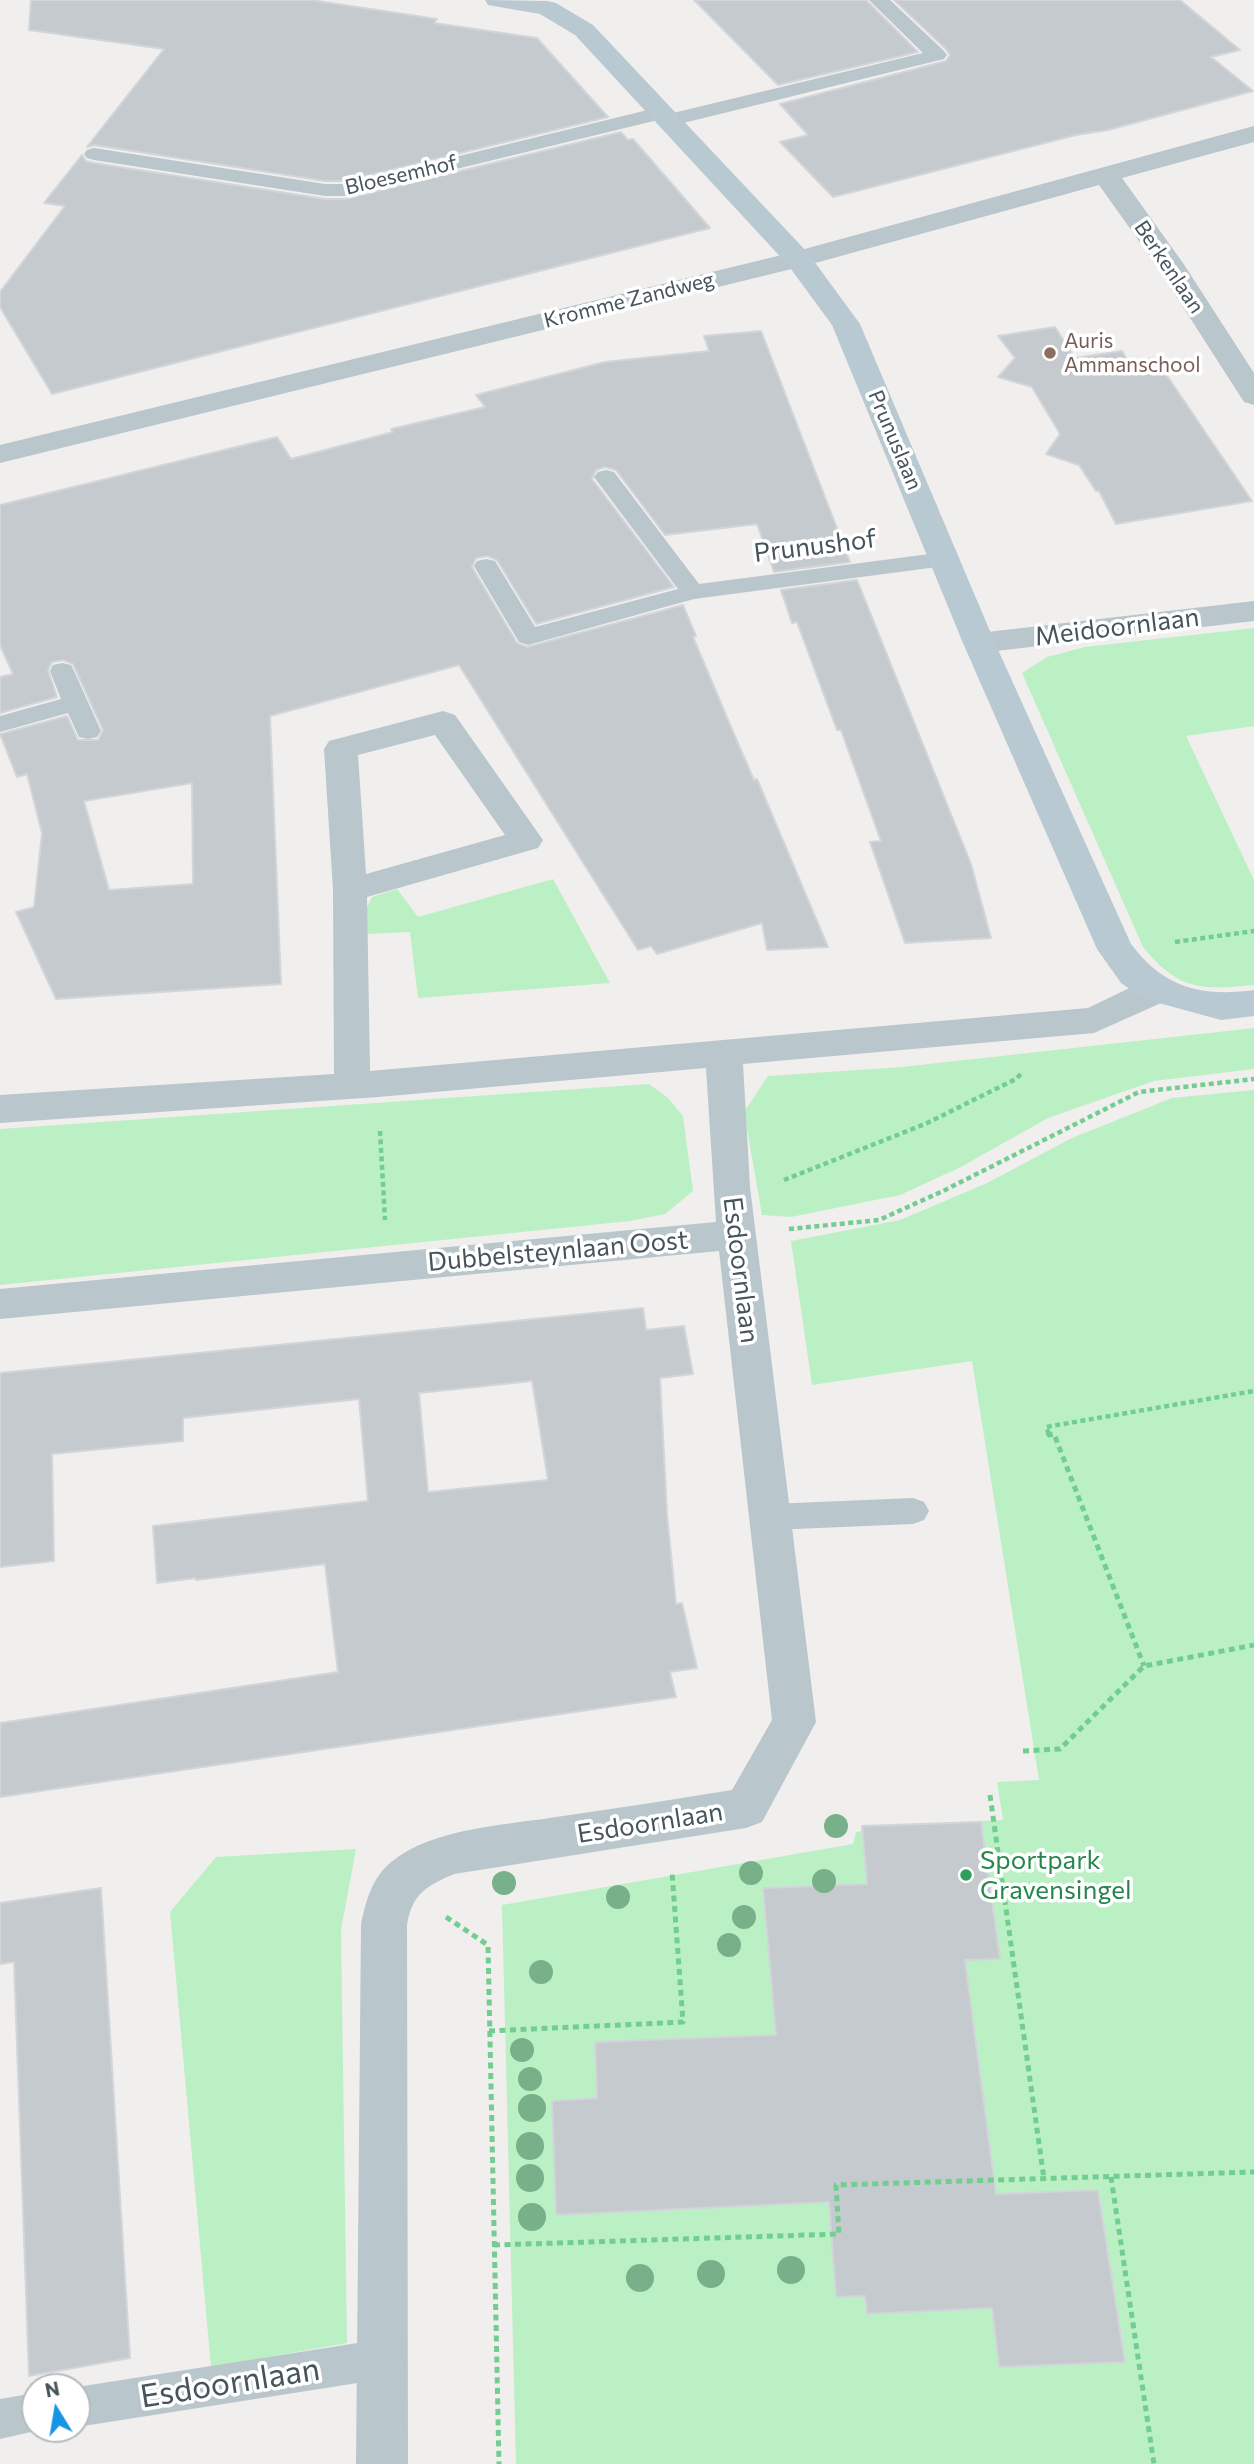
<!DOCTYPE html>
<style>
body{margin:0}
#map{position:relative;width:1254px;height:2464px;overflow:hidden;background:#f1eeee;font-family:Commissioner,sans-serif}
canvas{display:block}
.north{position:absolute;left:21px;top:2373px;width:70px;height:70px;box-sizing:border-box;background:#fff;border:2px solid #b5bbbe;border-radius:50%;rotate:349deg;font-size:19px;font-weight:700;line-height:28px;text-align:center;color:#46555c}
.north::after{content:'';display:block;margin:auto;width:24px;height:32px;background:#1595e4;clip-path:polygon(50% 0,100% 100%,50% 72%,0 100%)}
</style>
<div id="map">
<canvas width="1254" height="2464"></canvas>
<div class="north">N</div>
</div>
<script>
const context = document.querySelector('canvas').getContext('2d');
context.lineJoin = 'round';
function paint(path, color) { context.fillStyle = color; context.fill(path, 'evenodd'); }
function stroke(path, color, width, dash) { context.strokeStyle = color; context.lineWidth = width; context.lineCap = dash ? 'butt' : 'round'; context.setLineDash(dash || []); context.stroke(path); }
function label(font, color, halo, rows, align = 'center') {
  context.font = font + ' Commissioner,sans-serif'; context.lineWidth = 7; context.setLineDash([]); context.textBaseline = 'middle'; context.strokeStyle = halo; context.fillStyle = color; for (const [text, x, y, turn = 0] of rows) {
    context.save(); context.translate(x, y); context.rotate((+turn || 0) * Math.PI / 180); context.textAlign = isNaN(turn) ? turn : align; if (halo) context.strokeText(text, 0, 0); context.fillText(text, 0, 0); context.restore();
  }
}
paint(new Path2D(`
 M1254,628v98l-68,10 68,144v105c-53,5 -75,6 -111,-38l-121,-274 25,-16 38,-10z
 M553,879l57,104 -192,15 -8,-66 -45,2v-23l7,-14 25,-8 21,28z
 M1254,1028v41l-100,12 -106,37 -87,49 -61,28 -109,22 -29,-2 -18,-103 24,-36 134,-9z
 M649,1084l19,14 15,18 10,75 -28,23 -35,7 -630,64v-156z
 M1254,1090v1374h-738l-14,-559 351,-61 3,-12 6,-1v-5l141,-6 -6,-38 42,-2 -67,-419 -160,24 -21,-144 109,-21 87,-37 85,-45 100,-40z
 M356,1849l-15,81 6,413 -136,24 -41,-455 46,-55z`), '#bbf0c5');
const building = new Path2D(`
 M31,0h280l126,19 -3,4 103,15 71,79 -263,64h-20l-231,-36 -7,2 77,-98 -135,-19z
 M694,0h172l52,52 -140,33z
 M894,0h286l60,50 -29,7 42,34 -145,39 -32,5 -243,62 -53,-55 28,-7 -28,-31 166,-43 4,-6 -4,-6z
 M621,132l7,8 5,-1 77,89 -658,166 -52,-87v-15l65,-86 -21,-3 38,-48 4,6 8,2 231,36h20z
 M1055,327l20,31 47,-7 7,11 26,-4 97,143 -136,23 -17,-33h-3l-17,-26 -33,-11 14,-20 -28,-47 -34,-10 17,-19 -17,-22z
 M761,331l89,231 -76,10 -17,-48 -92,11 -49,-65 -11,-3 -9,3 -4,9 82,108 -138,37 -39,-64 -10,-4 -11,2 -4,9 45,76 10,4 156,-42 13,31 -3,1 38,90 23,53 3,-1 71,168 -61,3 -5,-27 -105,31 -6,-8 -13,4 -179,-285 -189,51 11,268 -225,15 -40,-87 18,-5 8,-74 -15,-59 -10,3 -17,-43 67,-18 11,24h20l5,-10 -30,-66 -10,-4 -11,2 -4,8 9,27 -57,16v-36l13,-3 -13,-29v-140l277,-68 14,22 102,-27 -2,-3 94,-22 -9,-12 129,-33 104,-11 -5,-15zM192,783l1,101 -84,6 -25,-89z
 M857,580l114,284 20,74 -86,5 -35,-101 11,-1 -40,-111h-4l-40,-108 -5,1 -11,-33z
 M643,1308l3,22 38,-4 9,48 -33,4 7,136 9,90 6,-1 15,65 -27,4 6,25 -676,100v-74l338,-51 -13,-108 -129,16v-2l-39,5 -4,-57 215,-25 -9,-102 -176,19v23l-131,13 2,107 -54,6v-194zM532,1381l16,99 -120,12 -9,-99z
 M981,1822l19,137 -35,1 31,234 102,-4 27,172 -126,5 -7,-59 -125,6 -2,-18 -29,1 -7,-95 -273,13 -4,-114 45,-3 -2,-56 181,-7 -13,-147 104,-4 -5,-58z
 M101,1888l29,470 -101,18 -15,-414 -14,2v-61z`);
paint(building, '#c5cace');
stroke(building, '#d2d6da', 2);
stroke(new Path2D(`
 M1175,942l79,-11
 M380,1131l5,89
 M784,1180l141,-56 91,-45 5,-5
 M789,1229l90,-9 64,-29 196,-99 115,-13
 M1049,1434l-3,-7 208,-36`), '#72ce90', 4.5, [5, 3.5]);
stroke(new Path2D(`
 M1048,1433l1,2 5,-1 90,232
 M1023,1751l37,-2 84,-83 110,-21
 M990,1795l54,384
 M446,1917l42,28 11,519
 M489,2031l194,-9 -11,-150
 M1111,2177l43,287
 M494,2245l345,-11 -3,-49 418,-13`), '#72ce90', 5, [6, 4.5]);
paint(new Path2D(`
 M869,0h21l54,51 3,4 -3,4 -273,67 -7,-2 -2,-5 -317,77h-20l-231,-36 -7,-2 -3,-4 3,-4 7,-2 231,36h20l319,-78 7,2 2,5 250,-60z
 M606,470l8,2 85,112 246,-32 8,2 4,5 -4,5 -8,2 -251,33 -166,46 -9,-3 -45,-76 3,-5 9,-2 9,2 40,66 143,-38 -84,-112 4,-5z
 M62,663l9,2 3,6 27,60 -4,6 -9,2 -9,-2 -11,-24 -68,19v-16l61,-17 -11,-28 3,-6z
 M913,1498l11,4 5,9 -5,9 -11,4 -142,6 -11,-4 -5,-9 5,-9 11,-4z
 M383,2339l14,6 6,14 -6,14 -14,6 -306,48v-40z
 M35,2393v36h9l-44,10v-40z`), '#b9c6cc');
paint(new Path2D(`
 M1254,126v16l-132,36 61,85 71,110v32l-10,-3 -88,-137 -57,-80 -291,80 -808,198v-18l790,-192z
 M1254,601v20l-275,32 -11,-3 -5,-7 5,-7 11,-3z
 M443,711l12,4 88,125 -5,8 -171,49 3,174 718,-63 56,-27 13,-4 13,4 5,9 -5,9 -76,34 -351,31 7,123 66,535 -54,100 -16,6 -292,46c-28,12 -42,20 -47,51l1,539h-52l5,-539c4,-22 11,-47 29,-62 42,-36 120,-38 173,-47 56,-8 113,-17 169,-26l40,-70 -53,-469 -719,68v-30l716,-67 -10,-154 -328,29 -378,26v-28l334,-21 -1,-184 -9,-141 5,-8zM435,735l70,100 -139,39 -8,-119z`), '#b9c6cc');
paint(new Path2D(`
 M485,0l62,1 9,2 37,22 215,228 52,71 135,319 136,301c33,44 70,53 123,46v26l-33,4 -77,-21 -23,-16 -24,-34 -134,-306 -131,-318 -44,-60 -213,-230 -35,-21 -52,-9z`), '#b9c9d1');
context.fillStyle = '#78b189';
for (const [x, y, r] of [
 [836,1826,12],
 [751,1873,12],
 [824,1881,12],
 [504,1883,12],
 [618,1897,12],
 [744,1917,12],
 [729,1945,12],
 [541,1972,12],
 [522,2050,12],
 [530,2079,12],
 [532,2108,14],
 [530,2146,14],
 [530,2178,14],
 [532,2217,14],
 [791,2270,14],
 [711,2274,14],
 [640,2278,14]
]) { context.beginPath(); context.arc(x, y, r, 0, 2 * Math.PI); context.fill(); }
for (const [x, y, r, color] of [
 [1050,353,7,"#8d6e63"],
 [966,1875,7,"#2e9e5b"]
]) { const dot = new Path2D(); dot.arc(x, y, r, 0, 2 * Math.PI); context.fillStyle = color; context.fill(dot); stroke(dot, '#fff', 2.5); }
label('21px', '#46555c', '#fff', [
 ["Bloesemhof",401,175,-13],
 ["Berkenlaan",1169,267,56],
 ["Kromme Zandweg",629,300,-14],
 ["Prunuslaan",895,440,67]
]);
label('21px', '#785e54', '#fff', [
 ["Auris",1064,341],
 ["Ammanschool",1064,365]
], 'left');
label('26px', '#46555c', '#fff', [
 ["Prunushof",815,546,-7],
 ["Meidoornlaan",1117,627,-7],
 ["Dubbelsteynlaan Oost",558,1251,-5],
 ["Esdoornlaan",741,1270,83],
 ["Esdoornlaan",650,1823,-9]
]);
label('26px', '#27864d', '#fff', [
 ["Sportpark",980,1860],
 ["Gravensingel",980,1890]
], 'left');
label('32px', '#46555c', '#fff', [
 ["Esdoornlaan",230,2383,-9]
]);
</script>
